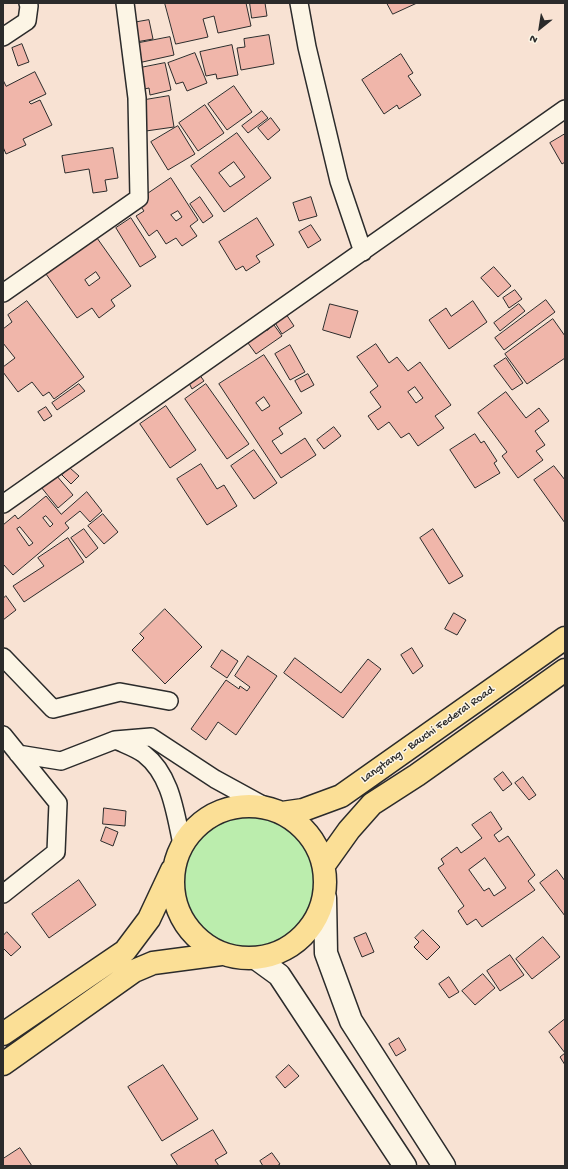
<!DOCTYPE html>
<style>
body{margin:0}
#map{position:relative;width:568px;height:1169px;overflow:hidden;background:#f8e2d3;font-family:"Gochi Hand",sans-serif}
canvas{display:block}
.frame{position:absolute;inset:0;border:4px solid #2b2b2b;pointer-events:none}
.north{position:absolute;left:520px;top:8px;width:40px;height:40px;-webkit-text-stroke:3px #fcf5e5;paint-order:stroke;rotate:210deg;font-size:11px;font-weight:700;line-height:16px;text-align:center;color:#2b2b2b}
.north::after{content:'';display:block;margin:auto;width:14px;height:18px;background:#2b2b2b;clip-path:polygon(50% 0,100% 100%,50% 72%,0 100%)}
</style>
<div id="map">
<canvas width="568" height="1169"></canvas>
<div class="frame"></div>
<div class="north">N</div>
</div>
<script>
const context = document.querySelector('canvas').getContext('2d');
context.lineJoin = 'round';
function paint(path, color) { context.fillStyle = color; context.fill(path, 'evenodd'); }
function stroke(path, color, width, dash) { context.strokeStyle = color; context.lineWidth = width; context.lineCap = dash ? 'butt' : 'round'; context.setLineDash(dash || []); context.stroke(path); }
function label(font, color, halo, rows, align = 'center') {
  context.font = font + ' "Gochi Hand",sans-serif'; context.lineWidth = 3; context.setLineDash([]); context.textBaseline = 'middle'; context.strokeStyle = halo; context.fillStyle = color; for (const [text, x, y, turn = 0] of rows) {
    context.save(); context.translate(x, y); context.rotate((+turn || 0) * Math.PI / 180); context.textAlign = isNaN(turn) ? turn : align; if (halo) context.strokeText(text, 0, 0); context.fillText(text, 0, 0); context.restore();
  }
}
paint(new Path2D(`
 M182 882a68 68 0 1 1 136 0a68 68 0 1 1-136 0Z`), '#bbedad');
const building = new Path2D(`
 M165,3h81l5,23 -33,7 -4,-17 -11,3 5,18 -32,7z
 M250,3h15l2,13 -15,2z
 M387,3h30l-24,11z
 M149,20l4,19 -17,3 -4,-19z
 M269,35l5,29 -33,6 -4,-22 8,-1 -1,-8z
 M170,37l4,18 -36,8 -4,-19z
 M22,44l7,18 -11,4 -6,-18z
 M232,45l6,30 -21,4 -1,-5 -10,2 -6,-24z
 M195,53l12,30 -20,8 -4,-9 -7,2 -8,-21z
 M401,54l12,19 -5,3 13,19 -22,14 -2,-4 -13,9 -22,-34z
 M165,63l6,27 -21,5 -1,-7 -9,2 -5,-21z
 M35,72l11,22 -17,8 2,2 9,-4 12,25 -29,14 3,6 -20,9 -3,-7v-67l3,6z
 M234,86l18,26 -25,18 -19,-26z
 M169,96l5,31 -28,4 -7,-30z
 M205,105l19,28 -26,18 -19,-28z
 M262,111l6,7 -20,15 -6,-7z
 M271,118l9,12 -12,10 -10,-12z
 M178,126l17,28 -27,16 -17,-28z
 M237,133l34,45 -47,34 -33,-46zM234,162l11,15 -15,10 -11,-14z
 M565,134v28l-3,2 -12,-21z
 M113,148l5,30 -13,2 2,11 -14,2 -4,-24 -24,4 -3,-17z
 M171,178l27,42 -8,6 7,10 -15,10 -6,-8 -10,6 -9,-14 -8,6 -13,-20 8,-5 -7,-10zM178,211l4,6 -6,4 -5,-6z
 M200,197l13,19 -10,7 -13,-19z
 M311,197l6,19 -18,5 -6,-18z
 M131,218l25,39 -16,10 -24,-39z
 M257,218l17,27 -18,11 4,6 -14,9 -3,-5 -7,4 -17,-28z
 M311,225l10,15 -13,8 -9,-16z
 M97,238l34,48 -20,14 4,6 -16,12 -7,-10 -15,10 -31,-44zM96,272l4,6 -11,8 -4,-6z
 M494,267l17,19 -13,11 -17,-19z
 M515,290l7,9 -13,9 -6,-10z
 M546,300l9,12 -51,38 -9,-12z
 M27,301l57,76 -30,22 -5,-7 -6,4 -11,-14 -14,10 -15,-20v-5l12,-9 -12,-15v-14l9,-7 -4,-7z
 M473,301l14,21 -38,27 -20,-29 17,-12 5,8z
 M330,304l28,7 -8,27 -27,-8z
 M519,304l6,7 -25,20 -6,-8z
 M286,314l8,12 -12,8 -8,-13z
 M553,319l12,17v22l-38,26 -22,-30z
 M274,325l8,11 -26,18 -8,-11 6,-5 -1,-2 12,-9 2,3z
 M376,344l13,19 8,-6 11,14 12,-9 31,43 -16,11 9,12 -26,18 -9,-13 -8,5 -12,-16 -11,8 -10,-14 13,-9 -11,-15 8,-6 -21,-29zM415,387l8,11 -7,5 -8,-11z
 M290,345l15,27 -15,8 -15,-26z
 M264,355l38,58 -23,15 4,6 -11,7 9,13 24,-16 11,17 -35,23 -62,-94zM264,397l6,9 -8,5 -6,-8z
 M506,358l17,25 -11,7 -18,-24z
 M199,374l5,7 -12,8 -4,-8z
 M308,374l6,11 -13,7 -6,-11z
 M79,384l6,7 -28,19 -5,-7z
 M206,384l43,60 -22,15 -42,-60z
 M506,392l20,26 13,-10 10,13 -14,10 10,14 -9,6 7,9 -25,18 -16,-22 5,-4 -29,-39z
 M166,406l30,44 -26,18 -30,-44z
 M46,407l6,9 -8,5 -6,-9z
 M334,427l7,9 -17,13 -7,-9z
 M475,434l6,9 3,-2 13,20 -3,2 6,10 -25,15 -25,-38z
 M254,450l23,33 -23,16 -23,-33z
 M201,464l16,25 7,-4 13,21 -30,19 -30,-46z
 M554,466l11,14v43l-31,-43z
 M70,468l9,8 -8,8 -9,-9z
 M56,475l17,20 -15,13 -17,-21z
 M87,492l15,19 -12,11 -10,-11 -15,12 4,5 -56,47 -10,-11v-39l12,-10 3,4 28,-23 15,18zM46,516l7,8 -3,3 -7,-9zM20,527l13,16 -4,3 -12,-17z
 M103,514l15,18 -14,12 -16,-18z
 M84,529l14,19 -12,10 -15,-20z
 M433,529l30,47 -14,8 -29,-46z
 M68,538l16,24 -60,40 -11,-16 31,-20 -6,-8z
 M6,596l10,14 -13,10v-21z
 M165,609l37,38 -37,37 -33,-34 12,-12 -4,-4z
 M454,613l12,7 -9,15 -12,-6z
 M412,648l11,18 -10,8 -12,-19z
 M222,650l16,11 -11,17 -16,-11z
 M248,656l29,20 -41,59 -18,-13 -12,18 -15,-11 35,-49 13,9 1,-3 7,5 3,-4 -15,-11z
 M295,658l46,35 27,-34 13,10 -38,49 -59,-45z
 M503,772l9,12 -9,7 -9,-12z
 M523,777l13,18 -7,5 -14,-17z
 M104,808l22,3 -1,15 -22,-2z
 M491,812l11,17 -8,6 5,7 9,-6 27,39 -7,6 7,9 -53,37 -6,-8 -9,6 -9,-14 6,-5 -26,-38 6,-4 -3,-5 16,-12 4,6 21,-15 -10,-13zM485,858l21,30 -12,8 -5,-8 -5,3 -15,-21z
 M106,827l12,5 -5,14 -12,-5z
 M557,870l8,11v35l-25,-33z
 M79,880l17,25 -47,33 -17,-24z
 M423,930l17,17 -13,13 -13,-13 5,-5 -4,-4z
 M7,932l14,15 -10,9 -8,-8v-12z
 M366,933l8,19 -12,5 -8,-19z
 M543,937l17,20 -28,22 -16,-20z
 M510,955l14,20 -24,16 -13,-20z
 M483,974l12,14 -20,17 -13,-14z
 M449,977l10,15 -10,6 -10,-14z
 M565,1019v46l-5,-8 5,-4 -16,-21z
 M399,1038l7,12 -10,6 -7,-12z
 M163,1065l35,54 -36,22 -34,-54z
 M289,1065l10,11 -14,12 -9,-11z
 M213,1130l14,23 -12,7 4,6h-41l-7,-11z
 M20,1148l12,18h-29v-7z
 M272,1153l8,11 -3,2h-14l-3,-5z`);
paint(building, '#f0b6aa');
stroke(building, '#2b2b2b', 1);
const street = new Path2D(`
 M299,3l8,44 32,134 24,71
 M3,37l24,-16 2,-15 -1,-3
 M3,293l136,-95 -2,-100 -12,-95
 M3,504l562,-395
 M3,657l50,52 67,-17 49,9
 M3,735l55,68 -2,49 -53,42
 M116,740c8,4 20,8 28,14 27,21 31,58 38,90
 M18,754l43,7 54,-21 36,-3 64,42 53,29`);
const secondary = new Path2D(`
 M325,898l1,55 25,68 93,145
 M257,959l22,16 126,191`);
const primary = new Path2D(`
 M173 882a76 76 0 1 1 152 0a76 76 0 1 1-152 0Z
 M282,813l21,-3 38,-14 224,-158
 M324,865l25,-35 23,-26 45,-29 148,-105
 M3,1034l122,-83 24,-32 23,-49
 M3,1064l131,-93 19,-8 68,-9`);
stroke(street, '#2b2b2b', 20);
stroke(secondary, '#2b2b2b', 25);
stroke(primary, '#2b2b2b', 25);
stroke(street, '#fcf5e5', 17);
stroke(secondary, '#fcf5e5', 22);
stroke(primary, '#fbdf96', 22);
label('12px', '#2b2b2b', '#fcf5e5', [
 ["Langtang - Bauchi Federal Road",428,735,-35]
]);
</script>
